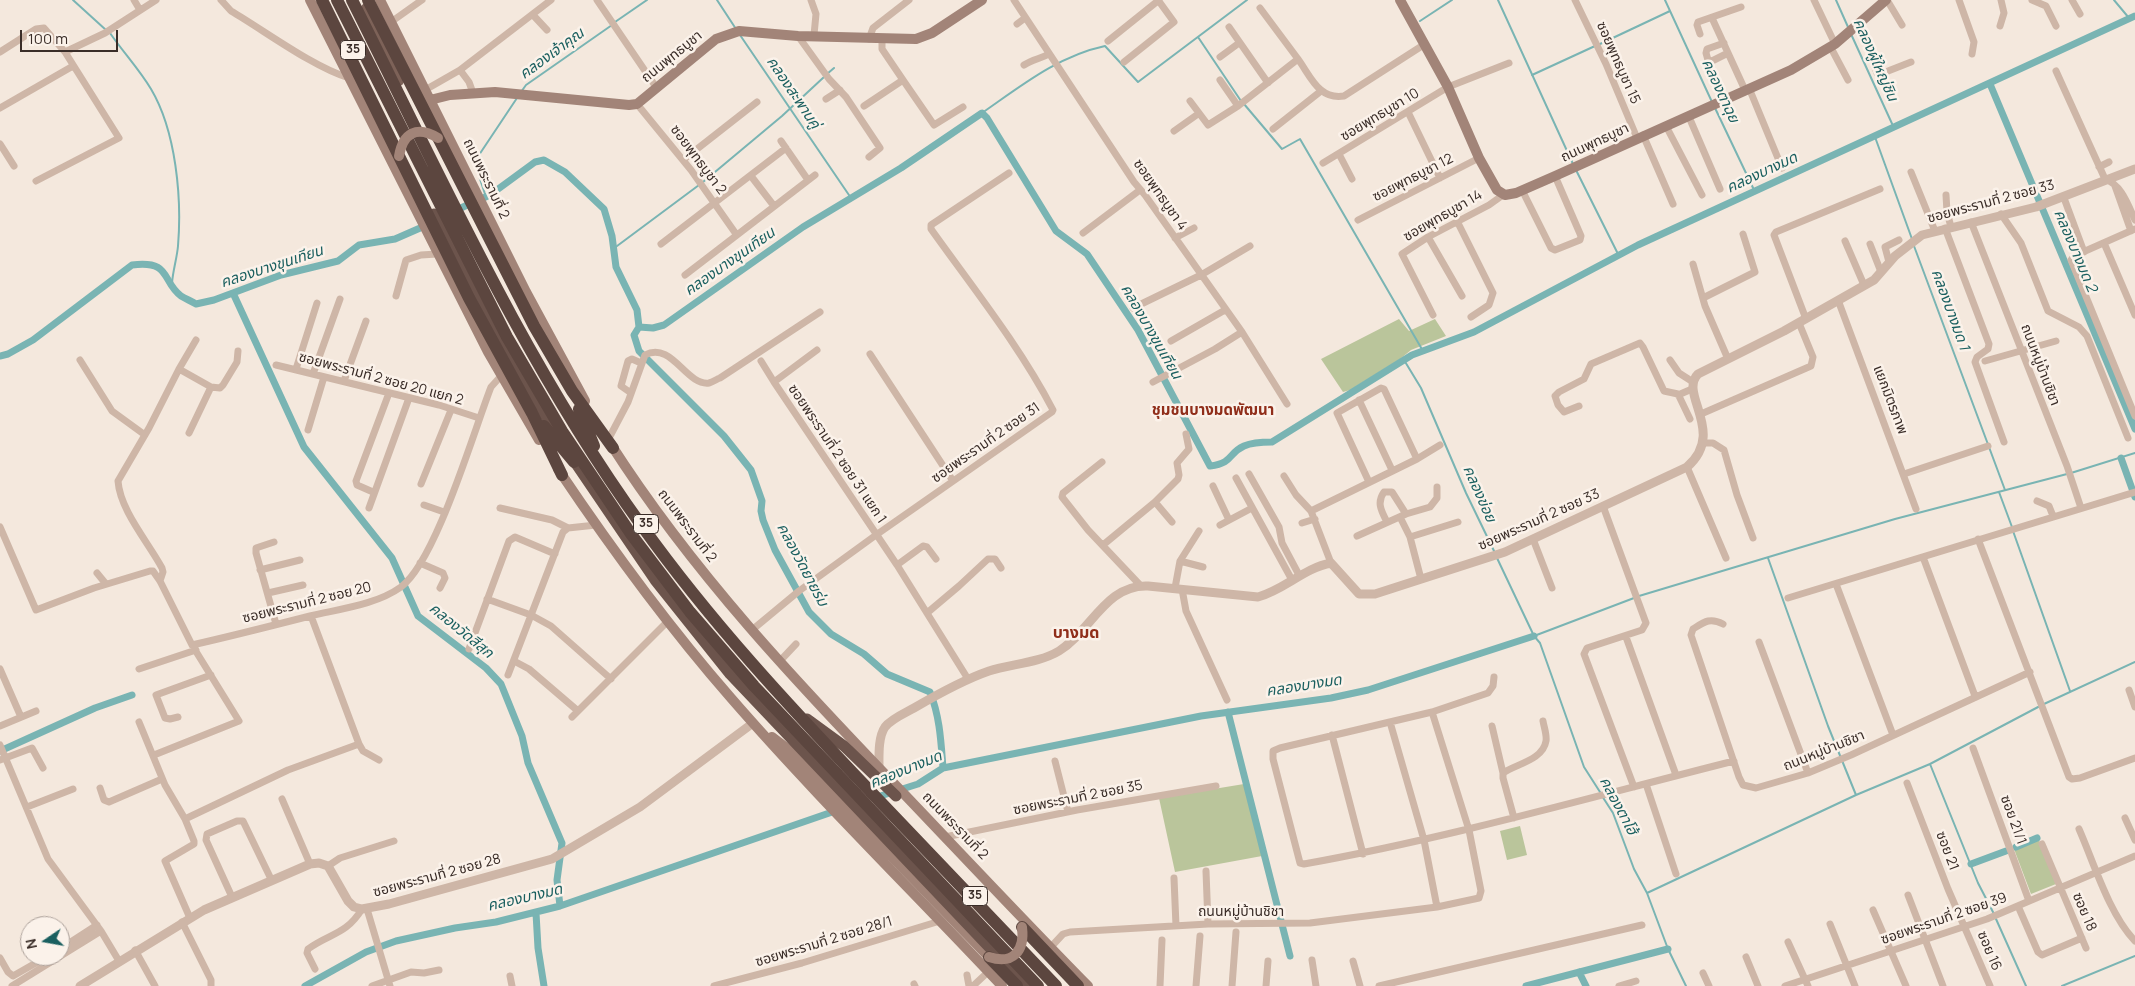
<!DOCTYPE html>
<meta charset="utf-8">
<style>
body{margin:0}
#map{position:relative;width:2135px;height:986px;overflow:hidden;background:#f4e8dd;font-family:Manrope,sans-serif}
canvas{display:block}
.north{position:absolute;left:20px;top:916px;width:50px;height:50px;box-sizing:border-box;background:#fbf2ea;border:1px solid #aea39c;border-radius:50%;rotate:258deg;font-size:14px;font-weight:700;line-height:20px;text-align:center;color:#3a2d28}
.north::after{content:'';display:block;margin:auto;width:18px;height:22px;background:#1a5f5f;clip-path:polygon(50% 0,100% 100%,50% 72%,0 100%)}
.scale{position:absolute;left:20px;top:30px;width:98px;height:22px;box-sizing:border-box;border:2px solid #3a2d28;border-top:0;padding-left:6px;font-size:15px;line-height:18px;white-space:nowrap;color:#3a2d28;-webkit-text-stroke:4px #fbf2ea;paint-order:stroke}
</style>
<div id="map">
<canvas width="2135" height="986"></canvas>
<div class="north">N</div>
<div class="scale">100 m</div>
</div>
<script>
const context = document.querySelector('canvas').getContext('2d');
context.lineJoin = 'round';
function paint(path, color) { context.fillStyle = color; context.fill(path, 'evenodd'); }
function stroke(path, color, width, dash) { context.strokeStyle = color; context.lineWidth = width; context.lineCap = dash ? 'butt' : 'round'; context.setLineDash(dash || []); context.stroke(path); }
function label(font, color, halo, rows, align = 'center') {
  context.font = font + ' Manrope,"Noto Sans Thai",sans-serif'; context.lineWidth = 5; context.setLineDash([]); context.textBaseline = 'middle'; context.strokeStyle = halo; context.fillStyle = color; for (const [text, x, y, turn = 0] of rows) {
    context.save(); context.translate(x, y); context.rotate((+turn || 0) * Math.PI / 180); context.textAlign = isNaN(turn) ? turn : align; if (halo) context.strokeText(text, 0, 0); context.fillText(text, 0, 0); context.restore();
  }
}
paint(new Path2D(`
 M1399,319l10,12 26,-12 11,17 -35,14 -11,9 -50,31 -7,2 -22,-33z
 M1244,784l18,72 -87,16 -16,-74z
 M1520,826l7,29 -20,5 -7,-29z
 M2039,840l17,44 -25,10 -17,-45z`), '#bac59b');
stroke(new Path2D(`
 M73,0l33,30
 M717,0l19,29
 M1498,0l75,164
 M1665,0l47,102
 M1836,0l12,27
 M2114,0l15,18
 M1420,21l32,-21
 M615,22l32,-22
 M110,33c13,19 29,36 41,56 25,42 31,109 27,157 -1,12 -5,24 -6,37
 M1851,34l43,94
 M740,35l111,163
 M1198,37l43,64
 M1600,44l70,-33
 M827,74l7,-6
 M1532,75l63,-29
 M521,92l5,-7 86,-60
 M1244,104l38,45 18,-10 123,212
 M1715,108l40,84
 M982,113c39,-27 76,-57 123,-67l33,36 109,-82
 M1875,137l37,102
 M1576,170l43,86
 M703,182l79,-66 42,-39
 M486,197l-10,-30 3,-12 38,-57
 M1914,246l91,244
 M613,249l86,-64
 M1404,360l17,28 45,105 29,60
 M2071,473l64,-20
 M1999,492l13,35
 M2013,531l57,160
 M1497,558l37,78 6,7 44,124 16,25
 M1768,558l60,168 28,69
 M1639,596l256,-77 172,-45
 M1534,636l100,-38
 M2044,704l91,-42
 M1930,764l110,-58
 M1602,796l11,17 21,56 13,24 21,56 18,37
 M1647,893l209,-98 74,-31 48,119 16,31
 M1996,919l30,67
 M2062,986l73,-30`), '#79b4b3', 2);
stroke(new Path2D(`
 M1990,84l145,345
 M454,211l36,-16 45,-33 9,-2 21,12 39,37 8,27 4,31 21,43 2,17 14,1 11,-3 139,-98 98,-59 81,-55 5,5 69,113 31,23 51,76 72,136c24,-3 18,-13 34,-20 9,-4 19,-4 28,-4l140,-87 62,-23 164,-87 497,-229
 M233,293l71,154 88,111 26,58 68,52 15,16 21,52 6,27 34,80 -5,37 3,26
 M639,327l-5,8 5,16 85,85 27,34 11,31 -1,10 2,9 12,30 34,62 22,22 33,20 23,20 43,18c10,25 11,50 13,76
 M0,356l8,-2 25,-14 99,-75c40,-5 29,16 49,31 5,3 10,5 15,8l18,-4 67,-25 57,-14 21,-16 36,-6 32,-14
 M2121,458l14,39
 M1228,712l62,244
 M0,751l95,-43 37,-13
 M874,798l44,-14 25,-16 258,-52 130,-18 37,-8 166,-54
 M2016,847l21,-9
 M1971,864l35,-13
 M536,913l2,35 6,38
 M1579,972l7,14
 M305,986l61,-34 30,-11 59,-13 41,-6 64,-16 278,-96
 M1526,986l142,-37`), '#79b4b3', 7);
stroke(new Path2D(`
 M134,0l6,10
 M221,0l10,11c34,20 82,56 118,67
 M597,0l59,87
 M811,0l5,14 -2,21
 M1014,0l120,182 11,13 97,137 45,72
 M1575,0l31,64 31,74
 M1814,0l21,44
 M1887,0l15,25
 M1959,0l15,42 -2,12
 M2032,0l14,6 10,20
 M2072,0l8,14
 M1260,8l38,51
 M533,15l14,15
 M1712,18l33,72
 M391,22l31,-22
 M1859,23l18,50h6l28,-11
 M1017,24l8,-6
 M2000,26l4,-13 -3,-13
 M1229,27l39,56
 M1700,34l-3,-9 1,-3 43,-15
 M798,36l31,43 17,18 34,51 -11,9
 M869,39l4,-11 36,-28
 M1108,41l51,-41
 M1724,43l-17,6 -1,4 2,7 4,1 16,-8
 M1830,46l18,34
 M0,52l36,-23 8,-1 21,24 54,86 -83,43
 M65,52l40,-19 51,-33
 M1220,57l19,-14
 M1124,62l50,-40 -16,-22
 M1024,65c9,-6 16,-6 25,-11
 M460,70l9,12 4,11
 M2056,71l49,108c17,6 23,26 30,41
 M903,80l31,45 29,-18
 M1220,80l18,26
 M1749,88l33,80
 M425,90l35,-20 91,-70
 M826,99l14,-9
 M1190,101l18,24 30,-19 60,-47c13,18 21,41 46,37l81,-52
 M637,104l54,66 45,64
 M864,106l39,-26 -21,-31v-9
 M0,108l73,-42
 M1408,112l32,66
 M1689,117l31,72
 M1666,126l36,69
 M1273,129l48,-38
 M1174,131l24,-17
 M1643,135l30,69
 M781,141l27,39
 M0,144l14,22
 M1339,154l13,25
 M683,160l74,-58
 M1323,163l125,-76 61,-24
 M2099,167l10,-5
 M1911,172l24,59
 M751,176l23,30
 M2115,186l16,45
 M1522,190l29,58 4,2 25,-10 1,-4 -26,-60
 M1946,195l1,17 4,15
 M2064,198l20,54
 M2001,214l20,29 27,68 31,16 8,9 41,102
 M1358,220l121,-62
 M1457,221l36,72 -4,12 -18,12
 M1971,222l96,244 14,42
 M1945,228l44,116 -1,5 -11,8 -2,5 29,80
 M2135,229l-61,27 -3,4 64,156
 M1083,233l57,-43
 M1428,237l34,59
 M1175,238l19,-10
 M1845,241l19,44
 M2104,243l31,72
 M661,244l125,-96
 M1870,244l11,28
 M1889,262l-4,-15 14,-7
 M1693,264l12,42 23,53
 M685,275l130,-100
 M396,296l10,-36 15,-5 16,-1
 M1703,298l52,-26 -12,-38
 M1838,300l78,209
 M1133,308l68,-33 49,-29
 M1433,315l-31,-61 26,-17 61,-32 14,-10
 M1806,319l-32,-84 2,-3 104,-43
 M1171,341l54,-31
 M817,350l-43,32 123,183 71,114
 M870,354l83,127
 M80,360l32,51 33,24
 M1670,360l9,13 14,9
 M761,361l13,21
 M1985,361l71,-20
 M276,365l163,40 40,13
 M179,369l32,18 -22,46
 M296,369l21,-66
 M313,374l27,-75
 M344,381l22,-60
 M1153,382l62,-33 27,-17
 M211,387l9,1 3,-3 14,-23 1,-11
 M631,393l-10,-7 7,-25 4,-2 9,4
 M1678,395l14,-6
 M1359,400l33,70
 M1579,406l-15,6 -6,-7 -3,-9 4,-4 25,-13 7,-15 49,-21 3,4 21,44 14,3 12,25
 M1701,414l110,-48 2,-9 -14,-34
 M308,430l16,-53
 M608,440l20,-38 17,-47c27,-14 41,31 64,28 4,-1 8,-4 11,-5l100,-66
 M1703,443h10l11,7 13,45 16,43
 M1102,462l-39,31 -1,4 26,33 52,55
 M1687,467l39,91
 M1249,474l30,53 3,16 17,32
 M1904,474l84,-28
 M1284,476l12,19 15,16
 M1236,478l56,102
 M1369,482l-32,-69 44,-25 3,1 33,70
 M421,484l30,-74
 M1213,486l16,34
 M373,492l-16,-7 -1,-4 33,-88
 M2037,501l12,5 4,10
 M1155,502l17,20
 M424,505l20,7
 M1603,506l43,117 -4,7 -55,18 -3,6 50,133
 M369,508l40,-110
 M500,508l52,12 16,8
 M1400,517l10,20 11,42
 M1387,522c-5,-10 -11,-19 -3,-30h8l14,22
 M1302,523l13,-4
 M1220,525l32,-17
 M0,527l36,83 58,-22 56,-17h3l7,10 32,64 47,76 -85,34
 M1357,536l49,-22 24,-7 7,-9v-11
 M1410,537l48,-15
 M1533,539l19,49
 M1978,539l91,238 3,2 8,-1 55,-20
 M274,542l-18,6v5l20,71
 M1103,545l52,-43 23,-23 1,-4 -2,-12 12,-14 -3,-15
 M1923,557l52,139
 M1180,561l23,6
 M420,563l23,10 2,5 -5,10
 M1331,563l-20,-52 106,-52 23,-14
 M897,565l26,-19 4,1 9,12
 M260,570l40,-10
 M97,573l9,11
 M160,581l3,-9 -1,-4c-14,-26 -42,-58 -44,-87l31,-53 30,-59 17,-29
 M1836,584l57,151
 M1175,588l5,-27 19,-30
 M1182,589l4,22 41,89
 M268,593l35,-8
 M1788,598l347,-106
 M487,599l44,16 20,11 60,53
 M927,613l32,-27 29,-27h7l6,9
 M311,616l48,128 4,7 16,9
 M1723,624c-13,-7 -19,-2 -30,5l-2,6 48,142 4,8 13,3 52,-15 43,-18 179,-83
 M752,630l47,-39 77,-56 176,-123 1,-2c-34,-65 -80,-122 -122,-181v-4l78,-52
 M1626,637l50,138
 M1759,642l49,131
 M192,645c40,-9 79,-19 118,-29 29,-7 66,-11 91,-29 35,-26 72,-154 90,-200l10,-11
 M469,649l40,-108 6,-4 40,17
 M514,661l15,8 49,42
 M779,662l17,-18
 M0,669l21,48
 M139,669l57,-19
 M508,675l55,-143 5,-4 28,-3
 M1494,677l-1,9 -5,7 -56,19 -152,36 -7,3v8l27,104 4,1c145,-26 287,-67 430,-103
 M2129,690l6,17
 M178,717l-8,2 -5,-1 -9,-23 55,-20
 M572,717l96,-96
 M139,722l26,63 20,34 9,22v3l-29,17 25,57
 M1390,722l34,118 13,67
 M0,726l36,-15
 M1492,726l11,47
 M1332,735l31,119
 M0,745l48,114 53,72 18,30
 M1973,748l56,153
 M0,760l32,-12 11,20
 M1055,761l13,51
 M1907,783l41,106 42,97
 M1646,784l30,90
 M100,788l4,12 5,2 53,-23
 M282,799l28,65
 M27,807l46,-18
 M1514,818l-11,-40v-5c13,-9 40,-13 43,-32 1,-6 -2,-14 -3,-20
 M2125,818l10,22
 M185,819l103,-49 71,-26
 M2079,829c15,34 30,85 56,112
 M945,837l132,-27 139,-24
 M2042,844l44,104
 M328,866l12,-8 54,-17
 M1206,871l2,53
 M1174,878l2,48
 M1908,895l35,91
 M232,897l-26,-57 1,-6 30,-13h6l28,58
 M2018,906l20,46 4,3 40,-17
 M367,909l23,77
 M1873,910l33,76
 M182,922l29,58v6
 M1830,924l25,62
 M1788,942l20,44
 M1050,948l13,-14 7,-2 138,-8 102,-1 127,-16 42,-9 2,-7 -12,-61 -37,-118
 M60,949l37,-24
 M135,950l20,36
 M1746,957l12,29
 M0,958l8,14 5,4 35,-20
 M1312,960l4,26
 M1353,961l7,25
 M315,969l-8,-16 1,-4c22,-16 38,-14 54,-40
 M1703,973l6,13
 M967,975l2,11
 M510,976l2,10
 M914,984l1,2
 M12,986l89,-55
 M372,986l39,-14 13,1 15,-3
 M714,986l88,-23 138,-42
 M973,986l16,-15
 M1160,986l2,-46
 M1196,986l4,-50
 M1232,986l4,-54
 M1266,986l2,-25
 M1379,986l263,-61
 M1619,986l17,-5
 M1785,986l202,-67 148,-63`), '#ceb6a7', 7);
stroke(new Path2D(`
 M879,768c0,-12 -1,-31 6,-41 6,-8 20,-14 29,-19 24,-14 49,-28 75,-37 22,-7 50,-8 70,-20 32,-20 47,-67 89,-65l110,11c26,-7 46,-29 73,-34l28,31h16l130,-42 182,-85c40,-35 -9,-73 11,-93l86,-43 90,-51 21,-24 27,-21 114,-28 99,-38
 M80,986l124,-76 106,-46 9,-1 9,3 20,35 6,6 8,2 27,-5 163,-45 88,-52 113,-84`), '#ceb6a7', 9);
stroke(new Path2D(`
 M310,0l178,352 51,88
 M380,0l146,292 59,109
 M1400,0l48,87 31,71 18,32 8,5 11,-2 39,-17 236,-106 44,-26 51,-44
 M430,100l20,-5 45,-3 134,13 8,-1 79,-65 23,-8 59,5 118,3 16,-6 50,-33
 M610,443c83,130 189,242 295,352 61,64 121,128 183,191
 M558,469c53,79 110,157 173,229 86,99 181,192 271,288
 M772,737l17,13 200,207`), '#a28478', 10);
stroke(new Path2D(`
 M366,8l33,73`), '#7d6258', 10);
stroke(new Path2D(`
 M434,214c39,77 79,151 125,224
 M570,455l85,125 75,94 296,312
 M807,719l37,27 52,50`), '#6c544c', 11);
stroke(new Path2D(`
 M322,0l147,298 63,115 30,62
 M337,0l170,337 55,94 69,103 59,78 64,74 284,300
 M352,0c90,179 172,363 290,526 68,95 147,180 228,265 62,65 124,130 186,195
 M368,0l166,326 38,65 41,57
 M579,409l15,37
 M544,426l30,36
 M1022,927l56,59
 M989,957l28,29`), '#5c463f', 12);
stroke(new Path2D(`
 M399,156c4,-23 18,-31 39,-18
 M989,957c24,8 36,-6 33,-30`), '#a28478', 10);
for (const [x, y, w] of [
 [353,50,25],
 [646,524,25],
 [975,896,25]
]) { const box = new Path2D(); box.roundRect(x - w / 2, y - 9.5, w, 19, 4); context.fillStyle = '#fbf2ea'; context.fill(box); stroke(box, '#3a2d28', 1); }
label('bold 12px', '#3a2d28', null, [
 ["35",353,50],
 ["35",646,524],
 ["35",975,896]
]);
label('14px', '#3a2d28', '#fbf2ea', [
 ["ถนนพุทธบูชา",672,57,-39],
 ["ซอยพุทธบูชา 15",1618,63,66],
 ["ซอยพุทธบูชา 10",1380,115,-31],
 ["ถนนพุทธบูชา",1595,143,-25],
 ["ซอยพุทธบูชา 2",698,160,53],
 ["ซอยพุทธบูชา 12",1413,178,-27],
 ["ถนนพระรามที่ 2",486,179,64],
 ["ซอยพุทธบูชา 4",1160,195,55],
 ["ซอยพระรามที่ 2 ซอย 33",1991,202,-15],
 ["ซอยพุทธบูชา 14",1443,216,-30],
 ["ถนนหมู่บ้านชิชา",2040,365,69],
 ["ซอยพระรามที่ 2 ซอย 20 แยก 2",381,379,15],
 ["แยกมิตรภาพ",1890,400,69],
 ["ซอยพระรามที่ 2 ซอย 31",986,443,-35],
 ["ซอยพระรามที่ 2 ซอย 31 แยก 1",837,454,56],
 ["ซอยพระรามที่ 2 ซอย 33",1539,520,-24],
 ["ถนนพระรามที่ 2",687,526,53],
 ["ซอยพระรามที่ 2 ซอย 20",307,603,-14],
 ["ถนนหมู่บ้านชิชา",1824,751,-22],
 ["ซอยพระรามที่ 2 ซอย 35",1078,798,-11],
 ["ซอย 21/1",2013,820,70],
 ["ถนนพระรามที่ 2",955,826,46],
 ["ซอย 21",1947,851,69],
 ["ซอยพระรามที่ 2 ซอย 28",437,876,-15],
 ["ถนนหมู่บ้านชิชา",1241,912],
 ["ซอย 18",2084,912,67],
 ["ซอยพระรามที่ 2 ซอย 39",1944,919,-19],
 ["ซอยพระรามที่ 2 ซอย 28/1",824,942,-17],
 ["ซอย 16",1989,951,67]
]);
label('italic 15px', '#1a5f5f', '#fbf2ea', [
 ["คลองเจ้าคุณ",552,54,-36],
 ["คลองผู้ใหญ่ชิน",1875,60,66],
 ["คลองตาฉุย",1720,91,65],
 ["คลองสะพานคู่",793,93,56],
 ["คลองบางมด",1762,173,-25],
 ["คลองบางมด 2",2075,251,67],
 ["คลองบางขุนเทียน",730,262,-35],
 ["คลองบางขุนเทียน",272,267,-18],
 ["คลองบางมด 1",1950,310,70],
 ["คลองบางขุนเทียน",1151,332,60],
 ["คลองข่อย",1479,494,66],
 ["คลองวัดยายร่ม",802,565,62],
 ["คลองวัดสีสุก",461,631,39],
 ["คลองบางมด",1304,686,-9],
 ["คลองบางมด",906,770,-22],
 ["คลองตาโฮ้",1618,806,62],
 ["คลองบางมด",525,898,-13]
]);
label('bold 15px', '#902e1a', '#fbf2ea', [
 ["ชุมชนบางมดพัฒนา",1213,411]
]);
label('bold 16px', '#902e1a', '#fbf2ea', [
 ["บางมด",1076,634]
]);
</script>
